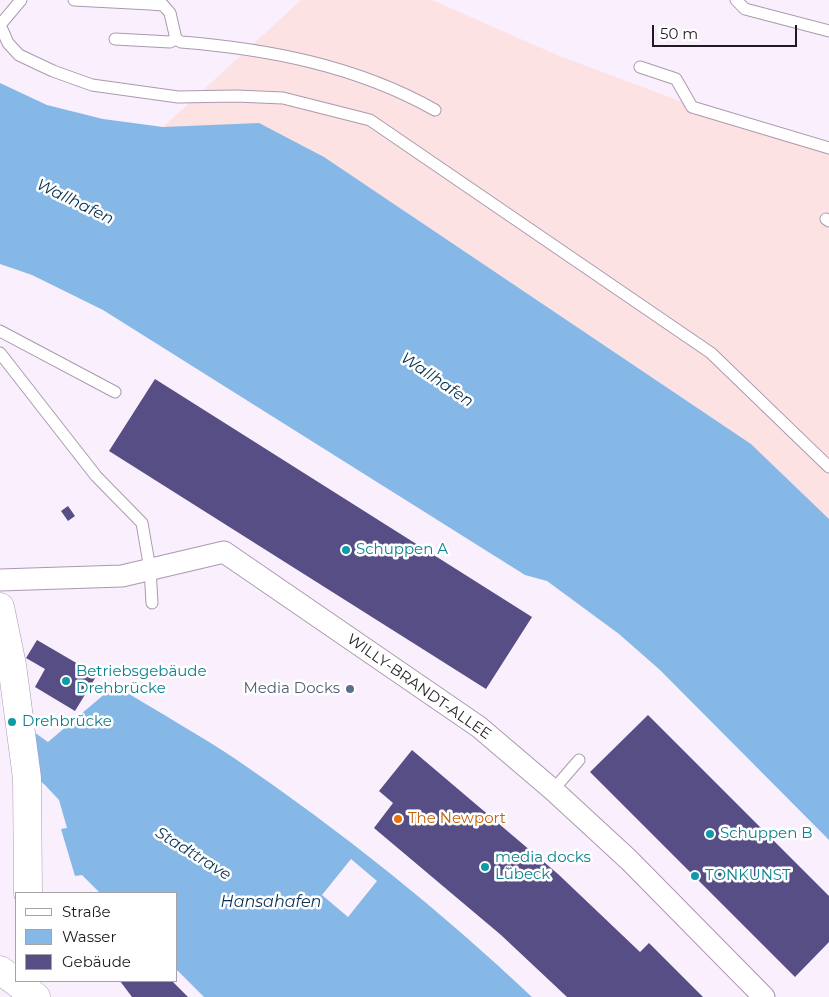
<!DOCTYPE html>
<meta charset="utf-8">
<style>
body{margin:0}
#map{position:relative;width:829px;height:997px;overflow:hidden;background:#faeffd;font-family:Montserrat,sans-serif}
canvas{display:block}
.legend{position:absolute;left:15px;top:892px;width:162px;height:90px;box-sizing:border-box;background:#fff;border:1px solid #a6a3a7;margin:0;padding:6px 9px;list-style:none;font-size:15px;color:#201a22}
.legend li{display:flex;align-items:center;gap:10px;height:25px}
.legend b{width:25px;border:1px solid #a6a3a7}
.scale{position:absolute;left:652px;top:25px;width:145px;height:22px;box-sizing:border-box;border:2px solid #201a22;border-top:0;padding-left:6px;font-size:15px;line-height:18px;white-space:nowrap;color:#201a22;-webkit-text-stroke:4px #fff;paint-order:stroke}
</style>
<div id="map">
<canvas width="829" height="997"></canvas>
<ul class="legend">
<li><b style="height:6px;background:#fff"></b>Straße</li>
<li><b style="height:14px;background:#85b8e7"></b>Wasser</li>
<li><b style="height:14px;background:#564e84"></b>Gebäude</li>
</ul>
<div class="scale">50 m</div>
</div>
<script>
const context = document.querySelector('canvas').getContext('2d');
context.lineJoin = 'round';
function paint(path, color) { context.fillStyle = color; context.fill(path, 'evenodd'); }
function stroke(path, color, width, dash) { context.strokeStyle = color; context.lineWidth = width; context.lineCap = dash ? 'butt' : 'round'; context.setLineDash(dash || []); context.stroke(path); }
function label(font, color, halo, rows, align = 'center') {
  context.font = font + ' Montserrat,sans-serif'; context.lineWidth = 5; context.setLineDash([]); context.textBaseline = 'middle'; context.strokeStyle = halo; context.fillStyle = color; for (const [text, x, y, turn = 0] of rows) {
    context.save(); context.translate(x, y); context.rotate((+turn || 0) * Math.PI / 180); context.textAlign = isNaN(turn) ? turn : align; if (halo) context.strokeText(text, 0, 0); context.fillText(text, 0, 0); context.restore();
  }
}
paint(new Path2D(`
 M301,0h131l125,55 203,76 69,22v366l-78,-75 -427,-287 -161,-30z`), '#fde2e3');
paint(new Path2D(`
 M0,83l47,22 56,14 60,8 96,-4 65,34 427,287 78,75v321l-169,-170 -41,-36 -72,-53 -22,-6 -422,-265 -71,-35 -32,-11z
 M116,690l8,1c38,23 77,45 113,69 104,71 203,150 295,237h-328l-28,-28v-76h-76l-18,-18 -7,1 -14,-47 6,-1 -8,-28 -15,-16 -44,-30v-46l48,34 59,-50z`), '#85b8e7');
paint(new Path2D(`
 M0,705l26,18 14,61 -40,-27z
 M351,859l26,22 -29,36 -26,-22z`), '#faeffd');
paint(new Path2D(`
 M155,379l377,238 -46,72 -377,-238z
 M68,506l7,10 -7,5 -7,-10z
 M37,640l60,35 -22,36 -40,-24 10,-18 -19,-11z
 M648,715l181,181v46l-34,35 -205,-205z
 M412,750l146,124 82,78 9,-9 54,54h-136l-66,-62 -127,-107 19,-25 -14,-12z
 M120,981h52l16,16h-56z`), '#564e84');
const service = new Path2D(`
 M74,0l76,4 7,-2
 M736,0l9,9 84,22
 M150,4l13,1 7,8 6,26 5,3c88,7 176,24 254,68
 M0,25l8,18 11,12 34,16 39,14 86,12 58,-1 47,2 87,22 341,233 118,114
 M0,25l21,-25
 M115,39l55,3 6,-3
 M640,67l36,12 16,28 137,41
 M826,219l3,2
 M0,331l115,61
 M0,353l96,123 46,47 8,46 2,34
 M553,790l26,-30`);
const minor = new Path2D(`
 M0,580l122,-4 102,-24 255,175 74,63 76,70 135,137`);
const secondary = new Path2D(`
 M0,607l12,58 15,113 1,115
 M0,970l36,27`);
stroke(service, '#ab99af', 13);
stroke(minor, '#ab99af', 23);
stroke(secondary, '#ab99af', 29);
stroke(service, '#fff', 11);
stroke(minor, '#fff', 21);
stroke(secondary, '#fff', 28);
for (const [x, y, r, color] of [
 [346,550,5,"#0f9aa8"],
 [66,681,5,"#0f9aa8"],
 [350,689,5,"#5c6f8a"],
 [12,722,5,"#0f9aa8"],
 [398,819,5,"#e8710a"],
 [710,834,5,"#0f9aa8"],
 [485,867,5,"#0f9aa8"],
 [695,876,5,"#0f9aa8"]
]) { const dot = new Path2D(); dot.arc(x, y, r, 0, 2 * Math.PI); context.fillStyle = color; context.fill(dot); stroke(dot, '#fff', 2); }
label('15px', '#0d838f', '#fff', [
 ["Schuppen A",356,550],
 ["Betriebsgebäude",76,672],
 ["Drehbrücke",76,689],
 ["Drehbrücke",22,722],
 ["Schuppen B",720,834],
 ["media docks",495,858],
 ["Lübeck",495,875],
 ["TONKUNST",705,876]
], 'left');
label('15px', '#201a22', '#fff', [
 ["WILLY-BRANDT-ALLEE",419,687,35]
]);
label('15px', '#4e5e75', '#fff', [
 ["Media Docks",340,689]
], 'right');
label('15px', '#c56008', '#fff', [
 ["The Newport",408,819]
], 'left');
label('italic 16px', '#08304f', '#fff', [
 ["Wallhafen",75,202,26],
 ["Wallhafen",437,380,34],
 ["Stadttrave",193,854,32],
 ["Hansahafen",271,902]
]);
</script>
